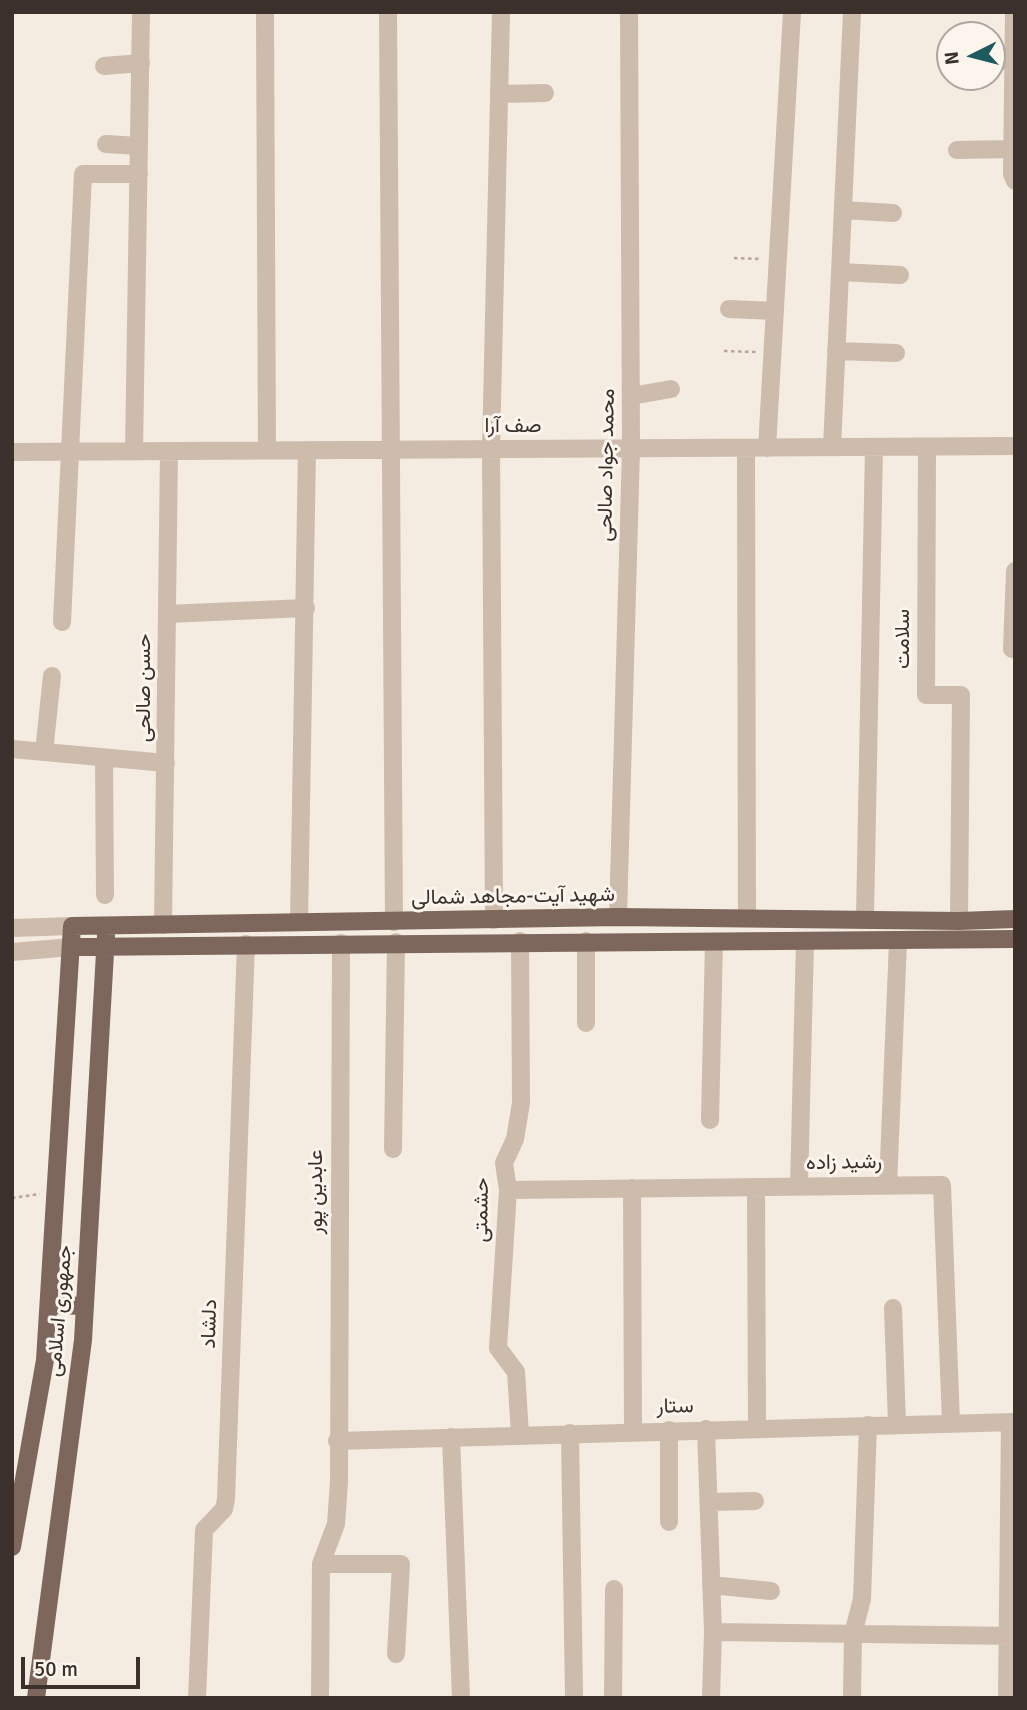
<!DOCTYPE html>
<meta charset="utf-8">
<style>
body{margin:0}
#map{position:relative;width:1027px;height:1710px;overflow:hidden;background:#f4ebe1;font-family:Signika,sans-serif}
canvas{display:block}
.frame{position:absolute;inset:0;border:14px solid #3b302b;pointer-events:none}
.north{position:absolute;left:936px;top:21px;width:70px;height:70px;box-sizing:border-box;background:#fbf5ee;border:2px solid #aea6a0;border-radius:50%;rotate:264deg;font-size:19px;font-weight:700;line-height:28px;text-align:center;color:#3b302b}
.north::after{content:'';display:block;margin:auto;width:24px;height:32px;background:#1f5a5e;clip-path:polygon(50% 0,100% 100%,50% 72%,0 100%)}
.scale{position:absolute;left:21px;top:1657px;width:119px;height:32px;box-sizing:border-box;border:4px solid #3b302b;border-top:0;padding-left:9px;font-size:21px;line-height:24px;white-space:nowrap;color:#3b302b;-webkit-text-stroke:5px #fbf5ee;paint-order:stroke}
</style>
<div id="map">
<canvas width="1027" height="1710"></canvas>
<div class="frame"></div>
<div class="north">N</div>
<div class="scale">50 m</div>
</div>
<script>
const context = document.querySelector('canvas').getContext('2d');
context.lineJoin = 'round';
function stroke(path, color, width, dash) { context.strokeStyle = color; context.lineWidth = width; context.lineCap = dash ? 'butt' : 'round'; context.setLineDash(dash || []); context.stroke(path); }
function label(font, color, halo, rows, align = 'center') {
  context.font = font + ' Signika,Vazirmatn,sans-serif'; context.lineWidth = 6; context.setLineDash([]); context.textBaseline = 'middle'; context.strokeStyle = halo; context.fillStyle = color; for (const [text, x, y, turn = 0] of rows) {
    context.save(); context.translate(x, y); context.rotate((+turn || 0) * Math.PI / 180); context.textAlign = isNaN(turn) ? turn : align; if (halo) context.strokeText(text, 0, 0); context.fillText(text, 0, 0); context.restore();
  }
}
stroke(new Path2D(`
 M734,258l27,1
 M724,351l32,1
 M12,1198l28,-4`), '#b9a596', 2.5, [3.5, 3.5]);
stroke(new Path2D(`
 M265,12l2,438
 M388,12l6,910
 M1014,12l-2,162 3,7
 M992,60l21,1
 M104,66l37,-3
 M499,94l46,-1
 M106,144l33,2
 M957,150l55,-1
 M843,210l50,3
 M840,272l60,3
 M729,309l46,2
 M836,351l60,2
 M631,396l40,-7
 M832,447l20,-435
 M927,447l-1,248h35l-2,226
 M746,448l1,470
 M767,448l25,-436
 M134,451l7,-439
 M12,452l1003,-6
 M167,614l139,-6
 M62,622l21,-448h56
 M1012,649l3,-78
 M12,749l154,14
 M44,752l8,-76
 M104,758l1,137
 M618,917l13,-469 -2,-436
 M865,918l9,-471
 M494,920l-3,-471 10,-437
 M299,922l8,-472
 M163,925l6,-474
 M12,928l60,-2
 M586,941v82
 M12,952l60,-5
 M710,1120l4,-178
 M393,1149l3,-207
 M888,1186l10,-245
 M756,1187l1,240
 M799,1187l6,-246
 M632,1188l1,243
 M508,1190l434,-5 9,238
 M893,1308l4,116
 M706,1429l7,203 -2,66
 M570,1433l4,265
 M520,1434l-4,-62 -18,-24 10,-158 -4,-27 11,-24 6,-36 -1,-162
 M451,1437l10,261
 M337,1441l678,-19
 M709,1502l46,-1
 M669,1522v-92
 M321,1564h80l-5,90
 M711,1585l60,6
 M713,1632l302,4
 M197,1698l7,-168 20,-21 2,-10 20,-555
 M320,1698l1,-134 15,-40 3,-42 2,-539
 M613,1698l1,-109
 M852,1698l1,-64 9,-35 6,-174
 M1007,1698l3,-276`), '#cdbbac', 18);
stroke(new Path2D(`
 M72,947l943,-8
 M49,1305l36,1
 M12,1547l33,-187 27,-434 546,-9 341,4 56,-2
 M36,1698l47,-358 23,-405`), '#7d675c', 18);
label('21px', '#3b302b', '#fbf5ee', [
 ["صف آرا",513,426],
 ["محمد جواد صالحی",607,465,-89],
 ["سلامت",903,639,-90],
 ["حسن صالحی",144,688,-90],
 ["شهید آیت-مجاهد شمالی",513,897,-1],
 ["رشید زاده",844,1163,-1],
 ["عابدین پور",316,1192,-90],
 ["حشمتی",482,1210,-89],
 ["جمهوری اسلامی",60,1311,-85],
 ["دلشاد",210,1324,-88],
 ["ستار",675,1407,-1]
]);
</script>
